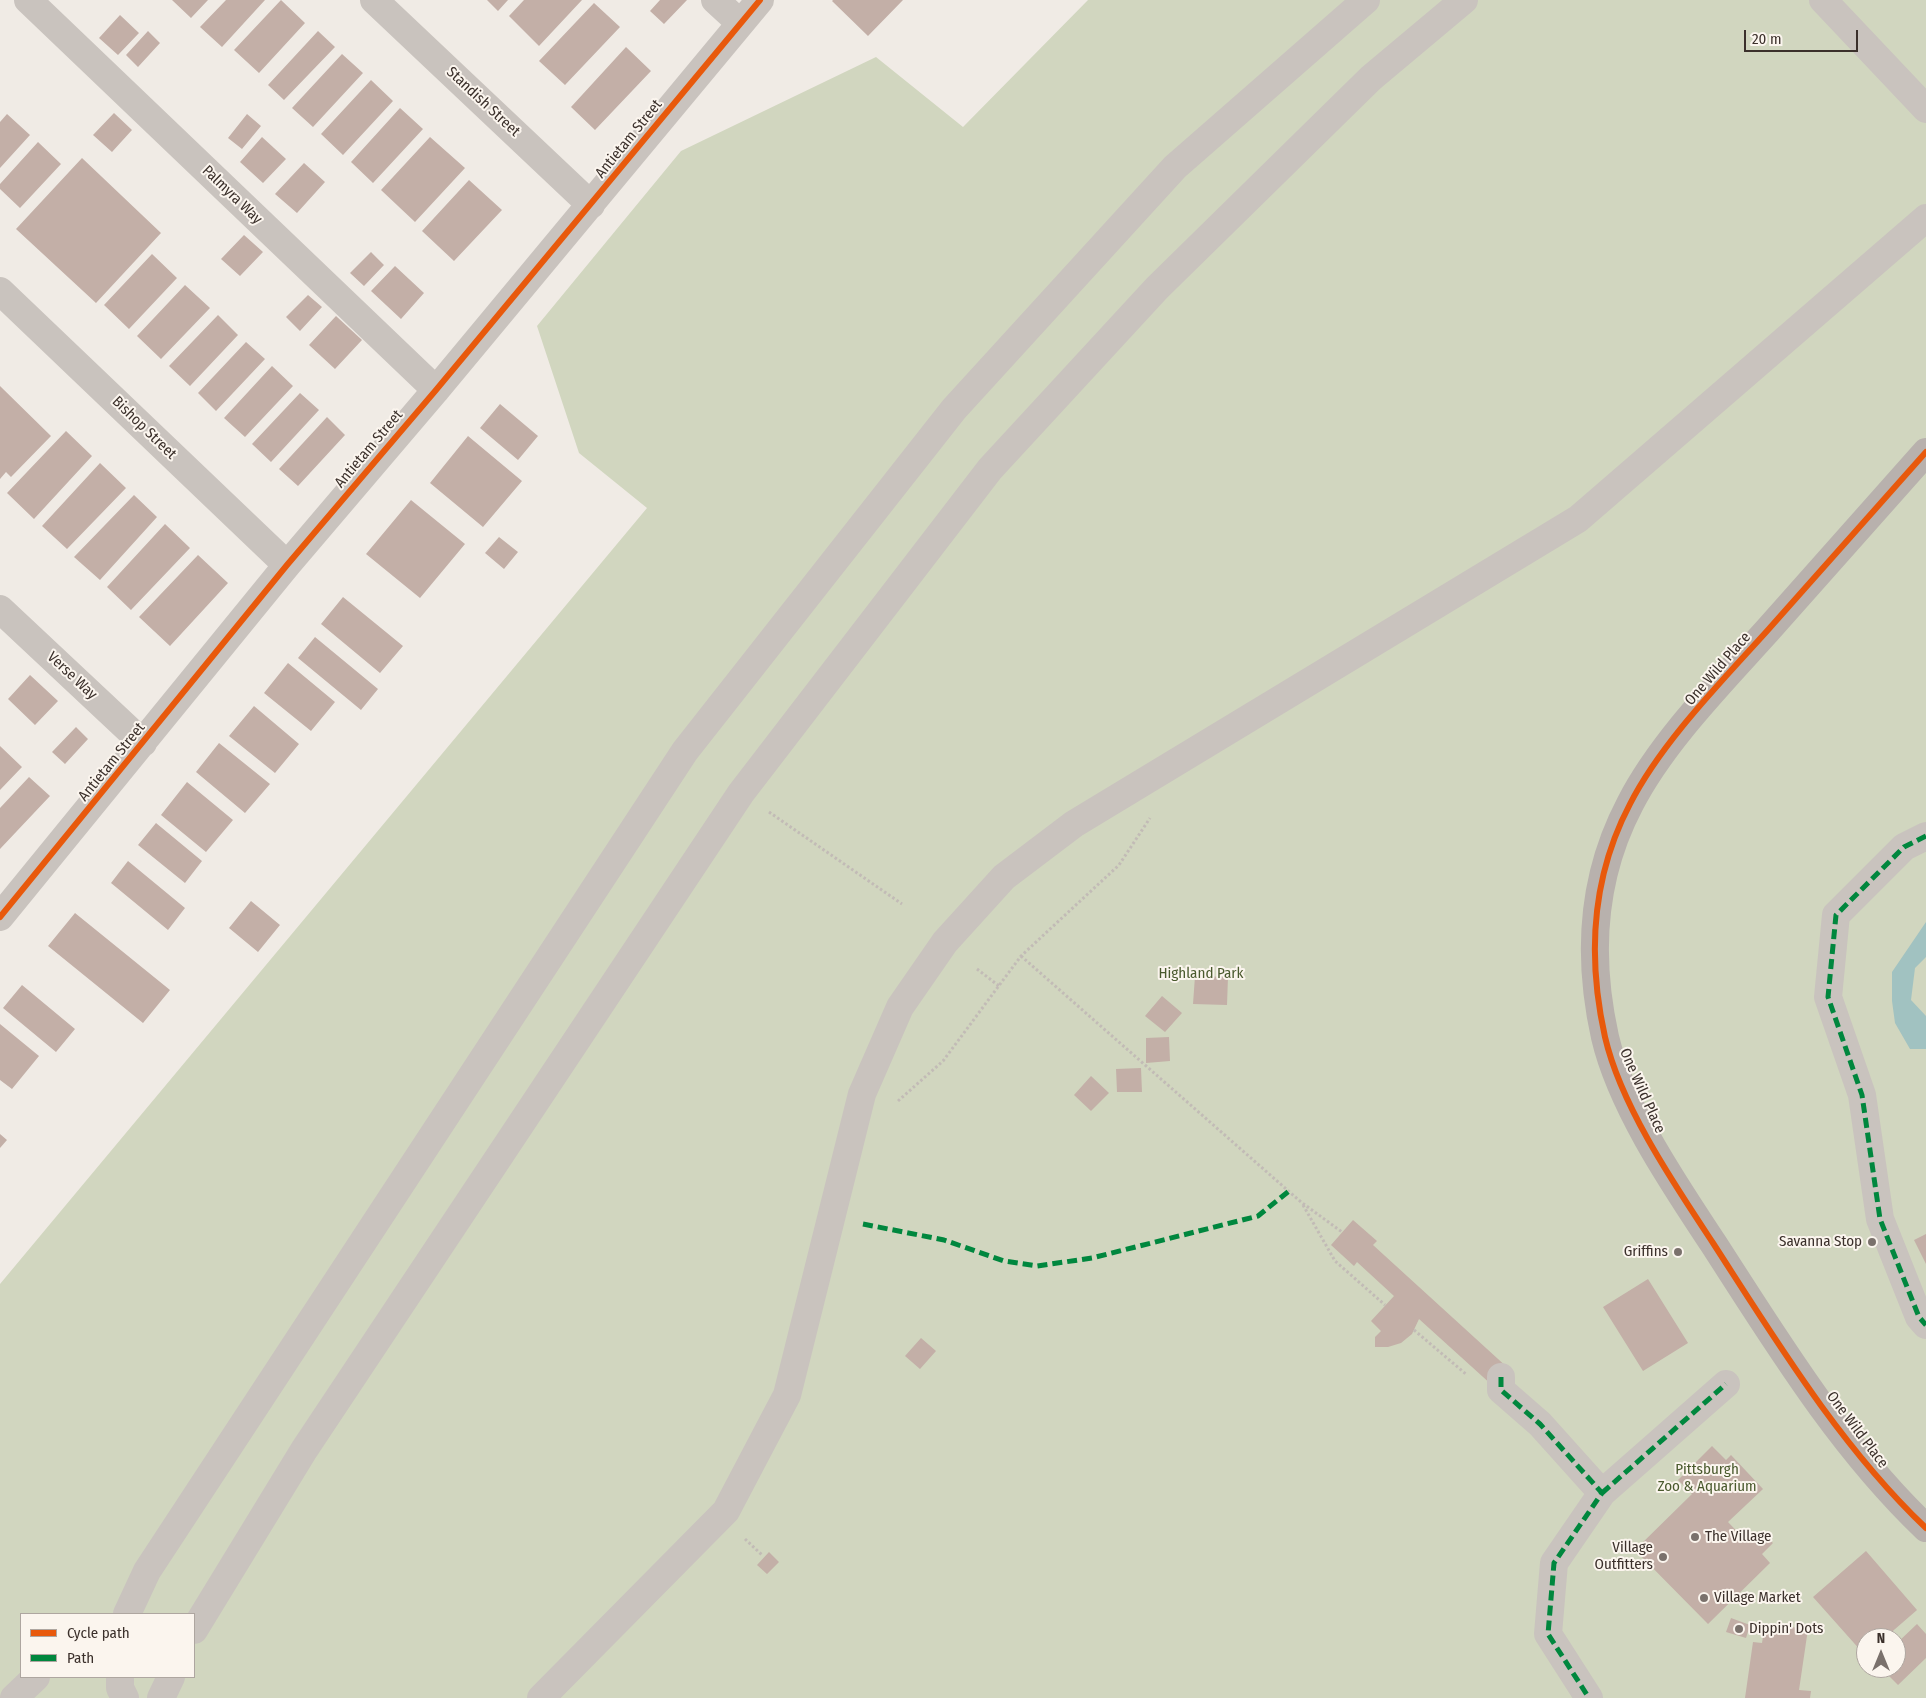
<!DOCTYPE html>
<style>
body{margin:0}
#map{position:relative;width:1926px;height:1698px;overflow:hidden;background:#f0ebe5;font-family:"Fira Sans Condensed",sans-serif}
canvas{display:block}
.legend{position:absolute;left:20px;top:1613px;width:175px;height:65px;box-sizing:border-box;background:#fbf5ee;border:1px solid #aea6a0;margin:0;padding:6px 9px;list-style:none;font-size:15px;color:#3b302b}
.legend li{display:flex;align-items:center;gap:10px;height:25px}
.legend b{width:25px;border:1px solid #aea6a0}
.north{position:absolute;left:1856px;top:1628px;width:50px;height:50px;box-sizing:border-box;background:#fbf5ee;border:1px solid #aea6a0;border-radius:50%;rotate:0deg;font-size:14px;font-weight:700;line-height:20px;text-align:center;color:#3b302b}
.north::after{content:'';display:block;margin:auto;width:18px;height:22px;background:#7a716c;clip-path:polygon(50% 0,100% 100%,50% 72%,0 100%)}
.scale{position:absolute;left:1744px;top:30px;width:114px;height:22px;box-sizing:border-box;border:2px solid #3b302b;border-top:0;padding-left:6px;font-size:15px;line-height:18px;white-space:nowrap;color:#3b302b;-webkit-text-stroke:4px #fbf5ee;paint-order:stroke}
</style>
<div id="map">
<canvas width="1926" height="1698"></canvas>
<ul class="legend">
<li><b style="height:6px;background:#e8590c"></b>Cycle path</li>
<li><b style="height:6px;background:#00873e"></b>Path</li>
</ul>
<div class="north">N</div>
<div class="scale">20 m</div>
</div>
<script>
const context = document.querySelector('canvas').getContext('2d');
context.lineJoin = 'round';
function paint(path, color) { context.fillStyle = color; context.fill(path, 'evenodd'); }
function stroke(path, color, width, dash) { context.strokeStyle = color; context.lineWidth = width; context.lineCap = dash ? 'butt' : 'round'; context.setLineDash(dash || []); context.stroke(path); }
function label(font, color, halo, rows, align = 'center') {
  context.font = font + ' "Fira Sans Condensed",sans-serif'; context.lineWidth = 4; context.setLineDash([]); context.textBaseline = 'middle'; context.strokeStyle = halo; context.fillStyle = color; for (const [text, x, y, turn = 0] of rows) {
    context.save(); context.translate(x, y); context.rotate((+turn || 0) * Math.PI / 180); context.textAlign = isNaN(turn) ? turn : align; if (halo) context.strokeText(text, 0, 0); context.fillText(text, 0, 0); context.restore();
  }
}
paint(new Path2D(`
 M1088,0h838v1698h-1926v-414l647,-776 -68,-55 -42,-127 144,-175 195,-94 87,70zM21,1614h173v63h-173zM1866,1638h30v30h-30z`), '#d1d6bf');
paint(new Path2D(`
 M1926,922v35l-11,11 -4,32 15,16v33h-16l-15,-26 -3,-22v-29z`), '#a1c2c1');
paint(new Path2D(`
 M172,0h36l-17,18z
 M226,0h39l-43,47 -22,-20z
 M281,0l24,23 -46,50 -25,-23z
 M487,0h21l-10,11z
 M524,0h58l-43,46 -30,-30z
 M660,0h27l-23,24 -14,-13z
 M833,0h70l-35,36 -36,-35z
 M594,3l26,24 -55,58 -26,-24z
 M120,15l19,18 -21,22 -19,-17z
 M148,31l12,12 -22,24 -12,-12z
 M318,31l17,16 -51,53 -16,-15z
 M626,47l25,24 -56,59 -24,-23z
 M342,54l21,19 -50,54 -21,-19z
 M371,80l22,21 -50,54 -22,-21z
 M400,108l23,21 -50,54 -22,-21z
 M114,113l18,17 -20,22 -19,-17z
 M7,114l23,21 -30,33v-46z
 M247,114l14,12 -19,23 -14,-11z
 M262,137l24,22 -23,24 -23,-21z
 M430,137l35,31 -50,54 -34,-32z
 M38,142l23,22 -41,44 -20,-19v-5z
 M82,158l79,75 -65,70 -80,-74z
 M304,163l21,19 -28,31 -22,-19z
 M469,180l33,30 -48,51 -32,-30z
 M244,235l19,17 -23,24 -19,-17z
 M371,252l13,13 -20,21 -14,-13z
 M152,254l25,24 -48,51 -25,-24z
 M395,266l29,27 -23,26 -30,-28z
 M185,285l25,23 -49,51 -24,-23z
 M308,295l14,12 -22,24 -14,-14z
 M218,315l20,20 -48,51 -21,-20z
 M336,316l26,24 -27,29 -26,-24z
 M246,342l19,17 -49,52 -18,-18z
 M272,366l21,20 -48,51 -21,-19z
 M0,386l51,50 -40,41 -5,-5 -6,7z
 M300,393l19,17 -48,52 -19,-18z
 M500,404l38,32 -20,24 -38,-32z
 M327,417l18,18 -47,51 -19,-17z
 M66,431l26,25 -58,63 -27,-26z
 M468,436l54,45 -39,46 -53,-44z
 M100,463l26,25 -59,61 -25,-23z
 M134,495l23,22 -57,63 -26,-23z
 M411,500l54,44 -45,54 -54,-44z
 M165,524l25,24 -59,62 -24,-23z
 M499,537l19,15 -14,17 -19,-16z
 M198,555l30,28 -58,63 -31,-29z
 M343,597l60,49 -23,27 -59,-49z
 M315,637l63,52 -17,21 -63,-52z
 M288,663l47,39 -24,29 -47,-38z
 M30,675l28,26 -23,24 -27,-26z
 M254,706l45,38 -24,29 -46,-37z
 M76,727l12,12 -23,25 -13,-12z
 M219,743l51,41 -25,29 -49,-41z
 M0,746l22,21 -22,23z
 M29,777l21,19 -50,53v-41z
 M187,782l46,38 -27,32 -45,-37z
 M156,823l46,38 -17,22 -47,-38z
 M128,861l57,47 -17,22 -57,-47z
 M251,901l29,24 -22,27 -29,-24z
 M75,913l95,77 -27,33 -95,-77z
 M1195,976l33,1 -1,28 -34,-1z
 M22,985l53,44 -19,23 -53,-44z
 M1162,996l20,17 -17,19 -20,-16z
 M0,1024l39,32 -27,33 -12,-9z
 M1169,1037l1,24 -24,2v-25z
 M1141,1068l1,24h-25l-1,-23z
 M1091,1076l18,17 -18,18 -17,-16z
 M0,1134l7,6 -7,8z
 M1353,1220l24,21 -4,4 136,124 -16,17 -74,-67 -7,15 -11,9 -13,4h-13v-10l6,-6 -10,-10 23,-25 -37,-34 -3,4 -23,-21z
 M1926,1234v30l-12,-24z
 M1648,1279l40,64 -45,28 -40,-64z
 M921,1338l15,13 -16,18 -15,-13z
 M1712,1446l14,14 5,-5 32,34 -35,33 20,21 12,-12 13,12 -11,11 8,9 -62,61 -73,-74 57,-56 -14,-14z
 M1866,1551l51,59 -30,26 -4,-4 -6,6h-11v10l-4,4 -49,-55z
 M769,1552l10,10 -12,12 -10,-9z
 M1731,1618l19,7 -4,13 -20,-6z
 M1765,1624l43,5 -9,61 12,1 -1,7h-65l8,-56 9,1z
 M1917,1624l9,10v24l-28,27 -17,-17h15v-24z`), '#c3afa7');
stroke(new Path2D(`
 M769,812l133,92
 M1021,956l280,246 41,30
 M977,969l22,17
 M898,1101l45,-40 78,-105 98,-91 31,-47
 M1303,1205l32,56 50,44
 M1414,1330l53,45
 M745,1539l17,16`), '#c2bbb6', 3, [2.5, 2.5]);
stroke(new Path2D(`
 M28,0l408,390
 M374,0l217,205
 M715,0l25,23
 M1823,0l103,109
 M0,291l287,274
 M0,609l143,134
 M1926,836l-22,11 -68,68 -8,82 34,98 18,124 39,98 7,8
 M0,917l287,-352 149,-175 324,-390
 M1501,1377v13l39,34 62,69 -48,70 -6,71 41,64
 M1602,1493l124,-109
 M127,1614l20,-43 538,-820 269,-342 221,-242 191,-167
 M194,1630l110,-180 437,-657 249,-324 167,-181 214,-210 93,-78
 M120,1677v11l5,10
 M14,1698l22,-21
 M161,1698l10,-21
 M541,1698l185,-187 61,-116 75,-301 38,-87 45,-65 59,-65 70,-53 504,-305 348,-301`), '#c9c3be', 28);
stroke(new Path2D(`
 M1926,452c-53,59 -106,119 -159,179 -46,51 -106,112 -137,173 -39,74 -43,152 -25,233 16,69 69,147 108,206 64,99 127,203 213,285`), '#b8b1ad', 28);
stroke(new Path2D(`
 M1926,836l-22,11 -68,68 -8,82 34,98 18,124 39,98 7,8
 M863,1224l81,16 60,21 33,5 55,-8 166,-42 31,-25
 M1501,1377v13l39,34 62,69 -48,70 -6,71 41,64
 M1602,1493l124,-109`), '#00873e', 5, [10, 5]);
stroke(new Path2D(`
 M1926,452c-53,59 -106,119 -159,179 -46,51 -106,112 -137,173 -39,74 -43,152 -25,233 16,69 69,147 108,206 64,99 127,203 213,285
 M0,917l287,-352 149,-175 324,-390`), '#e8590c', 6);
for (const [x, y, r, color] of [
 [1872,1242,5,"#7a716c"],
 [1678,1252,5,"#7a716c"],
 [1695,1537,5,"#7a716c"],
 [1663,1557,5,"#7a716c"],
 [1704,1598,5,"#7a716c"],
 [1739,1629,5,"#7a716c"]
]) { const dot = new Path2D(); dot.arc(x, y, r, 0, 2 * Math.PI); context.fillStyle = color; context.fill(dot); stroke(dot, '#fbf5ee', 2); }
label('15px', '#3b302b', '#fbf5ee', [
 ["Standish Street",483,102,43],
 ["Antietam Street",629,139,-51],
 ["Palmyra Way",232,195,44],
 ["Bishop Street",144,428,44],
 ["Antietam Street",369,449,-50],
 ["One Wild Place",1718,669,-49],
 ["Verse Way",72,676,43],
 ["Antietam Street",112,762,-51],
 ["One Wild Place",1642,1091,66],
 ["One Wild Place",1857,1430,53]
]);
label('15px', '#4a5a2e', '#fbf5ee', [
 ["Highland Park",1201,974],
 ["Pittsburgh",1707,1470],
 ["Zoo & Aquarium",1707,1487]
]);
label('15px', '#3b302b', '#fbf5ee', [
 ["Savanna Stop",1862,1242],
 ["Griffins",1668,1252],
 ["The Village",1705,1537,"left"],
 ["Village",1653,1548],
 ["Outfitters",1653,1565],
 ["Village Market",1714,1598,"left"],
 ["Dippin' Dots",1749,1629,"left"]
], 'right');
</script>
